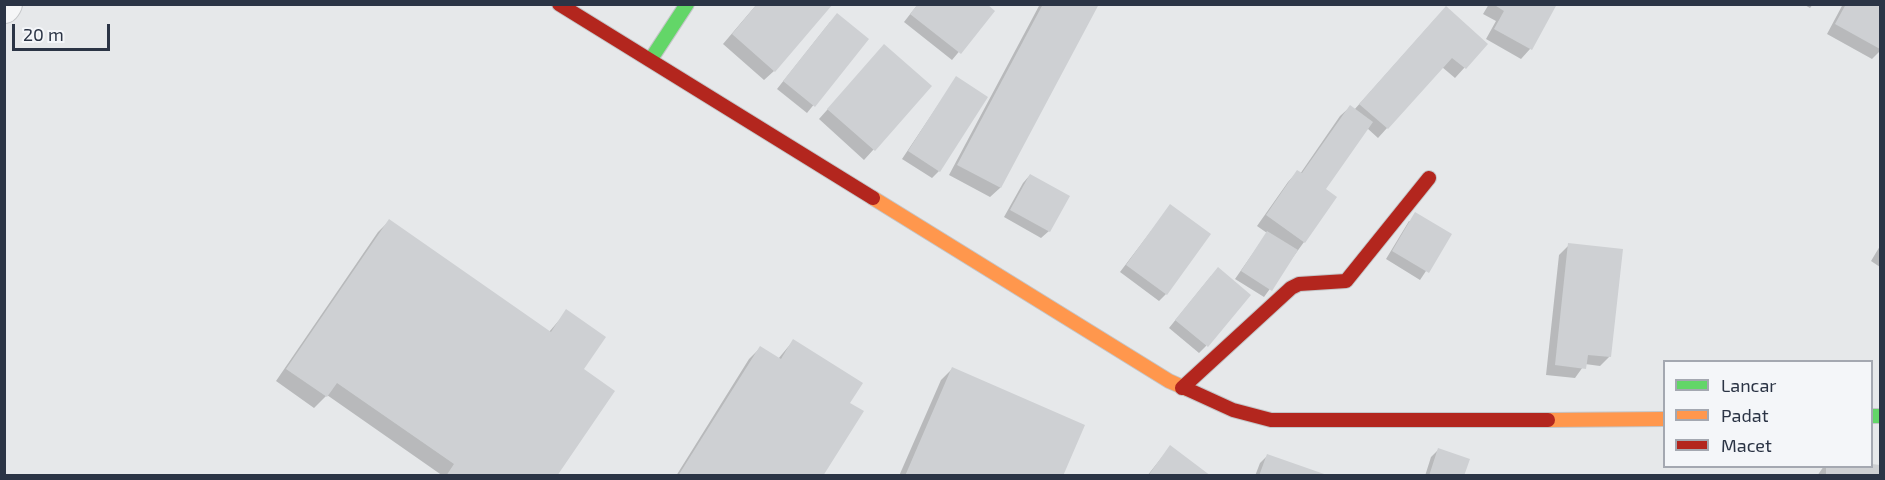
<!DOCTYPE html>
<style>
body{margin:0}
#map{position:relative;width:1885px;height:480px;overflow:hidden;background:#e6e8ea;font-family:"Exo 2",sans-serif}
canvas{display:block}
.frame{position:absolute;inset:0;border:6px solid #2b3445;pointer-events:none}
.legend{position:absolute;left:1663px;top:360px;width:210px;height:108px;box-sizing:border-box;background:#f4f6f9;border:2px solid #a4a8b1;margin:0;padding:8px 10px;list-style:none;font-size:18px;color:#2b3445}
.legend li{display:flex;align-items:center;gap:12px;height:30px}
.legend b{width:30px;border:2px solid #a4a8b1}
.scale{position:absolute;left:12px;top:24px;width:98px;height:27px;box-sizing:border-box;border:3px solid #2b3445;border-top:0;padding-left:8px;font-size:18px;line-height:21px;white-space:nowrap;color:#2b3445;-webkit-text-stroke:4px #f4f6f9;paint-order:stroke}
</style>
<div id="map">
<canvas width="1885" height="480"></canvas>
<div class="frame"></div>
<ul class="legend">
<li><b style="height:8px;background:#63d668"></b>Lancar</li>
<li><b style="height:8px;background:#ff974d"></b>Padat</li>
<li><b style="height:8px;background:#b3261e"></b>Macet</li>
</ul>
<div class="scale">20 m</div>
</div>
<script>
const context = document.querySelector('canvas').getContext('2d');
context.lineJoin = 'round';
function paint(path, color) { context.fillStyle = color; context.fill(path, 'evenodd'); }
function stroke(path, color, width, dash) { context.strokeStyle = color; context.lineWidth = width; context.lineCap = dash ? 'butt' : 'round'; context.setLineDash(dash || []); context.stroke(path); }
paint(new Path2D(`
 M757,4l17,67 -10,9 -41,-36z
 M918,4l75,7 -41,49 -48,-38z
 M1040,4h57l-97,184 -10,9 -41,-22z
 M1489,4h66l-25,45 -9,10 -35,-20 10,-18 -13,-7z
 M1803,4h10l-3,4z
 M1843,4h37v47l-8,8 -45,-25z
 M1436,18l50,26 -31,34 -13,-11 -64,71 -11,-10 -43,62 -20,52 -40,55 -29,-18 32,-46 -10,-7 31,-44 9,-10 3,2 40,-58 10,-9 4,3z
 M830,22l37,17 -60,74 -30,-24z
 M875,56l55,31 -66,73 -45,-41z
 M956,78l-17,93 -7,7 -30,-19z
 M1030,175l19,56 -8,7 -37,-21 19,-34z
 M1170,206l-4,88 -7,7 -39,-29z
 M389,221l160,111 18,-21 15,59 -27,106h-112l-116,-81 -13,13 -38,-27 102,-149z
 M1409,221l41,14 -30,45 -34,-21z
 M1569,245l41,111 -10,10 -15,-2 -10,14 -29,-3 13,-120z
 M1880,246v21l-9,-6z
 M1211,276l-5,70 -7,7 -30,-25z
 M793,341l55,62 -26,73h-146l73,-117 11,-11 18,11z
 M953,368l108,108h-162l42,-96z
 M1170,447l39,29h-62z
 M1438,450l25,26h-38l6,-19z
 M1267,456l56,20h-68l5,-13z
 M1824,466h56v10h-63z`), '#0003');
paint(new Path2D(`
 M757,4h76l-58,68 -43,-38z
 M918,4h69l8,7 -34,43 -51,-40z
 M1043,4h56l-98,184 -44,-23z
 M1493,4h64l-25,46 -38,-21 10,-18z
 M1846,4h34v45l-45,-25z
 M1446,6l42,38 -22,25 -14,-11 -64,71 -29,-25z
 M837,13l32,26 -54,68 -32,-26z
 M884,44l48,42 -57,65 -48,-42z
 M956,76l32,21 -48,75 -32,-21z
 M1350,105l23,17 -47,67 11,8 -32,46 -39,-28 31,-45 5,3z
 M1030,174l40,22 -20,36 -40,-22z
 M1170,204l41,30 -44,61 -41,-30z
 M1415,212l37,22 -23,39 -37,-22z
 M389,219l162,113 15,-23 40,28 -22,32 31,22 -58,85h-111l8,-12 -117,-81 -10,14 -41,-28z
 M1267,231l31,19 -26,41 -31,-20z
 M1568,243l55,6 -12,108 -23,-2 -2,14 -31,-4z
 M1218,267l33,28 -43,52 -33,-27z
 M793,339l70,44 -13,20 14,8 -41,65h-145l82,-130 21,13z
 M952,367l133,58 -22,51h-158z
 M1170,445l41,31h-63z
 M1438,448l32,11 -6,17h-35z
 M1267,454l60,21v1h-68z
 M1872,464l8,1v11h-54v-10h46z`), '#ced0d3');
const street = new Path2D(`
 M4,7l2,-3`);
const fast = new Path2D(`
 M651,59l36,-55
 M1872,416h8`);
const slow = new Path2D(`
 M873,198l296,183 18,8
 M1548,420l116,-1`);
const jam = new Path2D(`
 M559,4l314,194
 M1182,388l109,-100 8,-4 47,-3 83,-103
 M1187,389l46,21 38,10h277`);
stroke(street, '#c4c6c8', 34);
stroke(fast, '#c4c6c8', 16);
stroke(slow, '#c4c6c8', 16);
stroke(jam, '#c4c6c8', 16);
stroke(street, '#f5f6f7', 32);
stroke(fast, '#63d668', 14);
stroke(slow, '#ff974d', 14);
stroke(jam, '#b3261e', 14);
</script>
